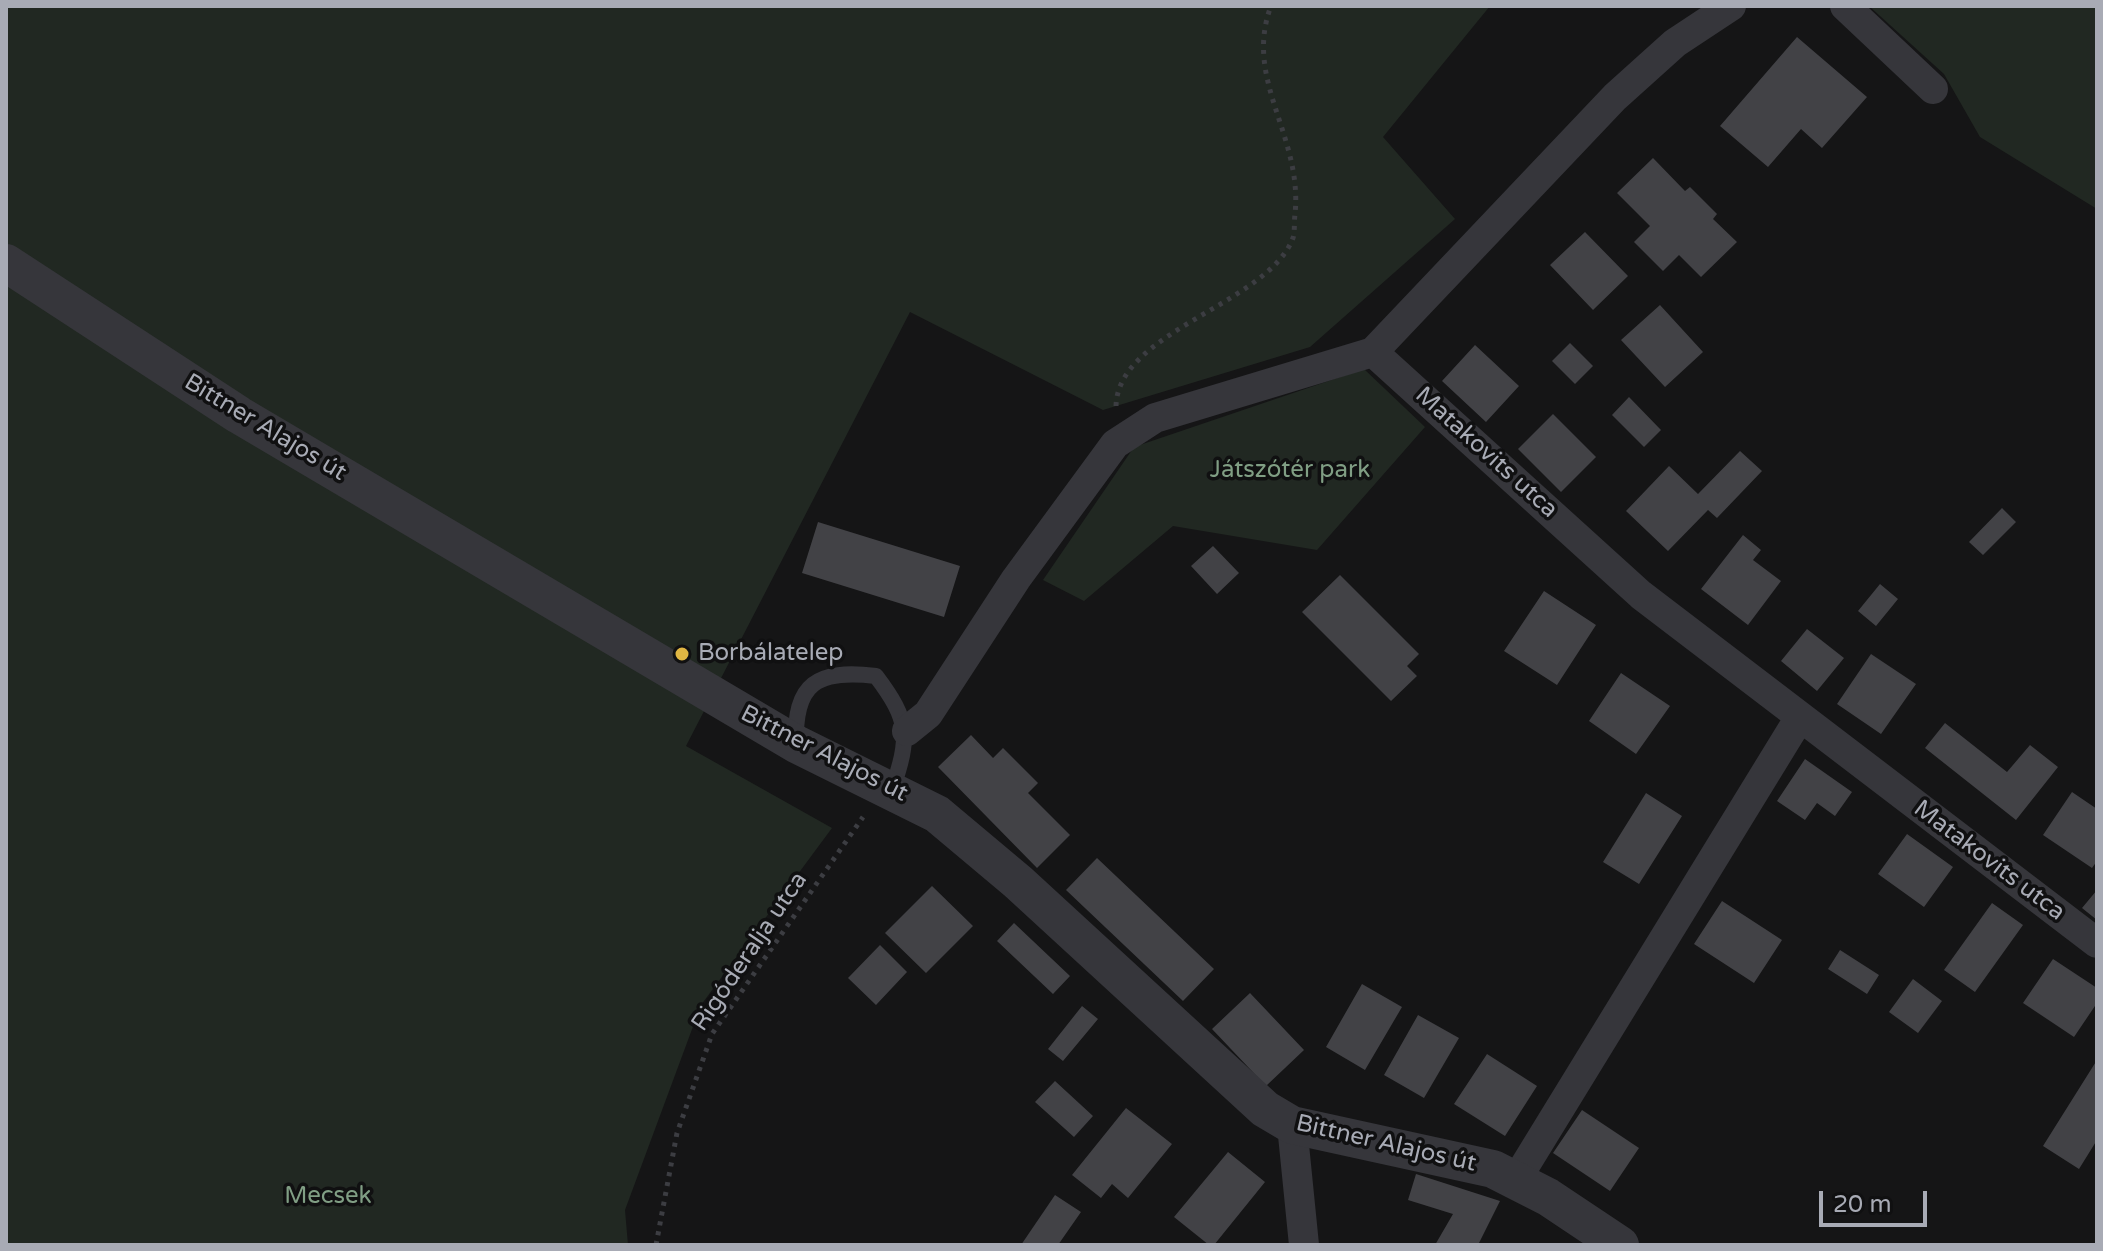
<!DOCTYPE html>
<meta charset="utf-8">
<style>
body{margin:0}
#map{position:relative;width:2103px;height:1251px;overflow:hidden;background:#151516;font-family:"Varela Round",sans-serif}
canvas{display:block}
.frame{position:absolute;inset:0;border:8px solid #a8abb5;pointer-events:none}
.scale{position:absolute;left:1819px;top:1191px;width:108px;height:36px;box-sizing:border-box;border:4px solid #a8abb5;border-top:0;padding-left:10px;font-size:24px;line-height:28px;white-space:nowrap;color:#a8abb5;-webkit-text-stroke:6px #101011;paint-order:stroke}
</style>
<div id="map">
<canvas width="2103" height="1251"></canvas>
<div class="frame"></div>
<div class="scale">20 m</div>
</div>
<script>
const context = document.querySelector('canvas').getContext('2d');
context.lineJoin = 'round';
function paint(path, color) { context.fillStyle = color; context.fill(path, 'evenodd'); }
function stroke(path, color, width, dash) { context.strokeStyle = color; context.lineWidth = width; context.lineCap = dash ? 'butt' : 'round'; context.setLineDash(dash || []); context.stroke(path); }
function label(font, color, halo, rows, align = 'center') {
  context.font = font + ' "Varela Round",sans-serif'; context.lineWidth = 7; context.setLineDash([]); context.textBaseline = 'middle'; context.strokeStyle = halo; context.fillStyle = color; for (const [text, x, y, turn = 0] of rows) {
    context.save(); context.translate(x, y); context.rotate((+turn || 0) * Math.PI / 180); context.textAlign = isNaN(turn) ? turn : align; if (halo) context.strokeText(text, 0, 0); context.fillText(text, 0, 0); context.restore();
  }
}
paint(new Path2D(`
 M6,6h1484l-107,131 72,82 -145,128 -207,63 -193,-98 -224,434 146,82 -131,177 -76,205 3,35h-622z
 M1869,6h228v203l-117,-72 -36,-63z
 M1364,369l61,58 -108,123 -144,-24 -89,75 -41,-21 91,-133z`), '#212822');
paint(new Path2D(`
 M1797,37l70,60 -45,51 -21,-19 -33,38 -48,-41z
 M1653,158l32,33 5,-4 27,27 -4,5 24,23 -36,35 -22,-22 -16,16 -29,-29 16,-16 -33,-33z
 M1585,232l43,44 -35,34 -43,-45z
 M1660,305l43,47 -38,35 -44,-47z
 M1570,343l23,23 -18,18 -23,-23z
 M1475,345l44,41 -33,36 -44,-41z
 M1629,397l32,33 -17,17 -32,-32z
 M1553,414l43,43 -35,35 -43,-43z
 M1740,451l22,20 -45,47 -9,-8 -40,41 -42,-40 43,-45 29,28z
 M2002,508l14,14 -33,33 -14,-13z
 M818,522l142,44 -16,51 -142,-44z
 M1743,535l18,15 -8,10 28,21 -33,44 -47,-36z
 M1213,546l26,27 -22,21 -26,-28z
 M1340,575l79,79 -12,12 10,10 -26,25 -89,-89z
 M1880,584l18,15 -22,27 -18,-15z
 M1544,591l52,34 -39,60 -53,-34z
 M1807,629l37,29 -27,33 -36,-30z
 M1871,654l45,30 -35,50 -44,-30z
 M1621,673l49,33 -34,48 -47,-33z
 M1945,723l62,49 23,-27 28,22 -42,53 -91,-72z
 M971,735l22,23 10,-10 35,35 -10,10 42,42 -33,33 -99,-101z
 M1805,759l47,33 -17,24 -18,-13 -12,17 -28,-19z
 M2072,792l25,17v52l-5,7 -49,-33z
 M1646,793l36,23 -43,68 -36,-22z
 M1907,834l46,33 -29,40 -46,-33z
 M1097,858l117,111 -31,32 -117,-111z
 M932,886l41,40 -47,47 -41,-40z
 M2097,890v30l-15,-12z
 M1722,901l60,39 -28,43 -60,-39z
 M1992,903l31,22 -48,67 -31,-22z
 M1014,923l56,53 -17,18 -56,-53z
 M880,945l27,27 -31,33 -28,-27z
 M1840,950l39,25 -12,19 -39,-25z
 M2053,959l44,29v15l-23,34 -51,-34z
 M1913,979l29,22 -24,32 -29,-21z
 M1362,984l40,23 -37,63 -39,-23z
 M1250,993l54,57 -38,36 -54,-57z
 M1082,1006l16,13 -35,42 -15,-12z
 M1418,1015l41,23 -35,60 -40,-23z
 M1487,1054l50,32 -32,50 -51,-32z
 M2097,1060v80l-18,29 -36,-23z
 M1055,1081l38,35 -19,21 -39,-35z
 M1126,1108l46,36 -44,54 -16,-14 -11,14 -29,-23z
 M1582,1110l57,38 -29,43 -57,-38z
 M1228,1152l37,30 -51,63h-5l-35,-28z
 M1416,1174l84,27 -22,44h-43l18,-31 -45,-14z
 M1055,1195l26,17 -23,33h-37z`), '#424246');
stroke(new Path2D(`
 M1116,406c2,-75 152,-102 177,-168 2,-7 1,-17 2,-24 8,-78 -52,-134 -24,-208
 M656,1245l21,-112 35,-99 151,-217`), '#3c3d42', 5, [4, 6]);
stroke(new Path2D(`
 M796,744c-2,-61 21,-75 80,-68 34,45 34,61 16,114`), '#36363b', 16);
stroke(new Path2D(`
 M1845,6l88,83
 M1373,352l242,-255 60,-54 56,-37
 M907,731l21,-17 88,-135 99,-135 40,-26 218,-66 268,243 456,348
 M1292,1125l12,120
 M1516,1180l284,-463`), '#36363b', 30);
stroke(new Path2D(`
 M6,263l233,152 557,329 141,70 81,68 247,227 27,16 201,44 55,28 72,48`), '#36363b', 38);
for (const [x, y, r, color] of [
 [682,654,8,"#e0b643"]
]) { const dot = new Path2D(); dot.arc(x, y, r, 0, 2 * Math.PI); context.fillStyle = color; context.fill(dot); stroke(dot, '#101011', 3); }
label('24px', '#a8abb5', '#101011', [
 ["Bittner Alajos út",265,428,31],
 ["Matakovits utca",1486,453,42],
 ["Bittner Alajos út",824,754,27],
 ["Matakovits utca",1989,861,37],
 ["Rigóderalja utca",750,952,-56],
 ["Bittner Alajos út",1386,1144,13]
]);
label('24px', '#809e84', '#101011', [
 ["Játszótér park",1290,471],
 ["Mecsek",328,1197]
]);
label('24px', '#a8abb5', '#101011', [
 ["Borbálatelep",698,654]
], 'left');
</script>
